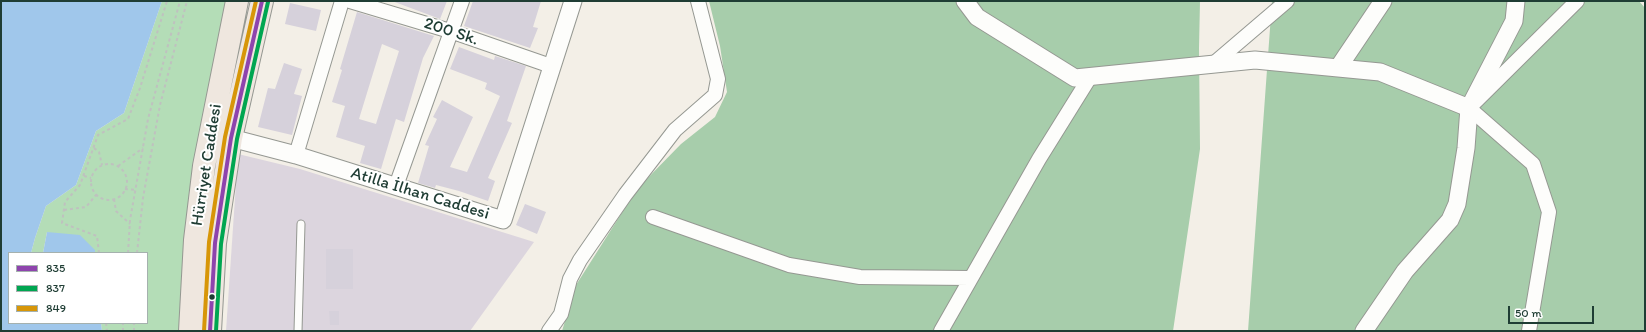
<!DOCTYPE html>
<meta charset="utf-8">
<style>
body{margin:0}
#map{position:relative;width:1646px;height:332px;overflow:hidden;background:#f3efe7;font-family:Itim,sans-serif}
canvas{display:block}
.frame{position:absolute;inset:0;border:2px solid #1f3d34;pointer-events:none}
.legend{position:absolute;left:8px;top:252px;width:140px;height:72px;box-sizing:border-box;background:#fff;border:1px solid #a5b1ae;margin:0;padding:5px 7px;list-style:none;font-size:12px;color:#1f3d34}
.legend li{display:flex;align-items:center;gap:8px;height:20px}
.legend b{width:20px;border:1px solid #a5b1ae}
.scale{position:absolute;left:1508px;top:306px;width:86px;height:18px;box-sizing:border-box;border:2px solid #1f3d34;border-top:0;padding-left:5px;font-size:12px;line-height:14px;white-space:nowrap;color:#1f3d34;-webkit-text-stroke:3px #fff;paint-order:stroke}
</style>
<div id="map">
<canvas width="1646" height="332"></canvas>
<div class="frame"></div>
<ul class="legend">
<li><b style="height:5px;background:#8e44ad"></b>835</li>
<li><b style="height:5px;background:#00a651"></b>837</li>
<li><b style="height:5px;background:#d79608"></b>849</li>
</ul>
<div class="scale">50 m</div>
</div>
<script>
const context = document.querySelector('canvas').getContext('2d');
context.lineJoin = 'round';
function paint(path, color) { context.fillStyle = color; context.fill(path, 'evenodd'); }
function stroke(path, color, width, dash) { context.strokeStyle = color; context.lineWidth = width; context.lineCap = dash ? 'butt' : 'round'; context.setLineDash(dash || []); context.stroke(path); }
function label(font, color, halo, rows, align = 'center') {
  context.font = font + ' Itim,sans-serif'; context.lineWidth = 4; context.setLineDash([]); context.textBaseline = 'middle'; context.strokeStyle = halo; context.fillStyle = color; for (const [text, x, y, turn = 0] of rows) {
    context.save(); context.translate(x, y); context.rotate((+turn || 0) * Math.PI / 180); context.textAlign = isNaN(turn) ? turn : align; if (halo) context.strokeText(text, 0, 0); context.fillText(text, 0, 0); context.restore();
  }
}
paint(new Path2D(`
 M238,154l62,15 234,73 -64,89h-244z`), '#dcd5de');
paint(new Path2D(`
 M162,1h75l-47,330h-88l-1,-8h46v-70h-52l-1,-3 -47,-18 -4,21h-12l4,-15 11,-32 30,-21 20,-54 28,-18z`), '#b4ddb7');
paint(new Path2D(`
 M709,1h491l-1,47 1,101 -27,182h-611l14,-46 61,-96 44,-45 34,-27 12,-25 -7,-46z
 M1272,1h367l6,7v323h-397z`), '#a7cdab');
paint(new Path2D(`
 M1,1h161l-38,112 -28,18 -20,54 -30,21 -11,32 -4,15h-22v70h92l1,8h-101z
 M47,232l33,3 15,15v3h-52z`), '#a0c7eb');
paint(new Path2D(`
 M392,1h55l-7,18z
 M473,1h68l-8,26 5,1 -8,20 -66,-22z
 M290,3l31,7 -5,21 -31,-7z
 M357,12l77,24 -11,22 -19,64 -8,-3 -15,50 -21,-6 5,-17 -29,-9 9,-31 -13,-4 10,-32 -2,-1zM382,44l17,7 -23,73 -17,-5z
 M459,47l35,13 1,-4 31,10 -19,55 5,2 -24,55 7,3 -7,20 -29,-10 -23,-6 -1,3 -17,-5 11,-37 -4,-1 12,-26 -4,-2 9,-17 31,17 -23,50 17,5 33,-76 -15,-7 2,-6 -37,-14z
 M284,63l18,6 -8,25 8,2 -10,39 -34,-8 10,-39 7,1z
 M525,204l21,8 -9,22 -21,-9z
 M326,249h27v40h-27z
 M329,311h10v14h-9z`), '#d6d1db');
const service = new Path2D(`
 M298,331l3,-107`);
const minor = new Path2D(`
 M350,1l100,30 101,35
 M1212,65l75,-64
 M296,155l46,-154
 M396,186l66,-185
 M653,217l136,48 71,12 110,1
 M549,331l12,-17 9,-35 10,-19 45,-65 50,-65 40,-35 3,-16 -20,-78
 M941,331l98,-172 51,-82
 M1529,331l20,-119 -16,-48 -64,-56 108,-107`);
const tertiary = new Path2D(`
 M965,1l12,16 98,61 180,-18 125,12 89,36 45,-87 2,-20
 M1338,68l45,-67
 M231,138l65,17 207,65 70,-219
 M1364,331l41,-60 45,-51 7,-16 9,-56 3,-40`);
const trunk = new Path2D(`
 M190,331l5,-91 9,-74 33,-165
 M210,331l5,-88 16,-105 31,-137`);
stroke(service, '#959892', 9);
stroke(minor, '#959892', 16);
stroke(tertiary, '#959892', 19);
stroke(trunk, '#959892', 24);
stroke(new Path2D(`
 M94,148l5,4 3,13
 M91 182a18 18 0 1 1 36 0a18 18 0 1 1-36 0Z
 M118,166l25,-18
 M84,176l7,2
 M125,189l11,1
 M114,199l2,12 14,13
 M64,210l22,-3 10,-12
 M99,253l-2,-17 -35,-13 3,-21 15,-17 18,-50 30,-16 12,-31 27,-87
 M128,253l2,-33 18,-101 32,-118
 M137,253l6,-55 17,-93 27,-104
 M106,323l1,8
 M123,331v-8
 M134,331v-8`), '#bfc1bf', 2, [3, 3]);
stroke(service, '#fdfdfb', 7);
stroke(minor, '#fdfdfb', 14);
stroke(tertiary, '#fdfdfb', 17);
stroke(trunk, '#efe7df', 22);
stroke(new Path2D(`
 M210,331l5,-88 16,-105 31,-137`), '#8e44ad', 4);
stroke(new Path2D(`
 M216,331l5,-87 16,-105 31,-137`), '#00a651', 4);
stroke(new Path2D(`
 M204,331l5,-89 16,-105 31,-136`), '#d79608', 4);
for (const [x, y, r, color] of [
 [212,297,3.5,"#1f3d34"]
]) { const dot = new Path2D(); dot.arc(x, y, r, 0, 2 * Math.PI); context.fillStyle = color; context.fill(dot); stroke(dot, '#fff', 1.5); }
label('17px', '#1f3d34', '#fff', [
 ["200 Sk.",451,32,18],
 ["Hürriyet Caddesi",207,165,-81],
 ["Atilla İlhan Caddesi",420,194,17]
]);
</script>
